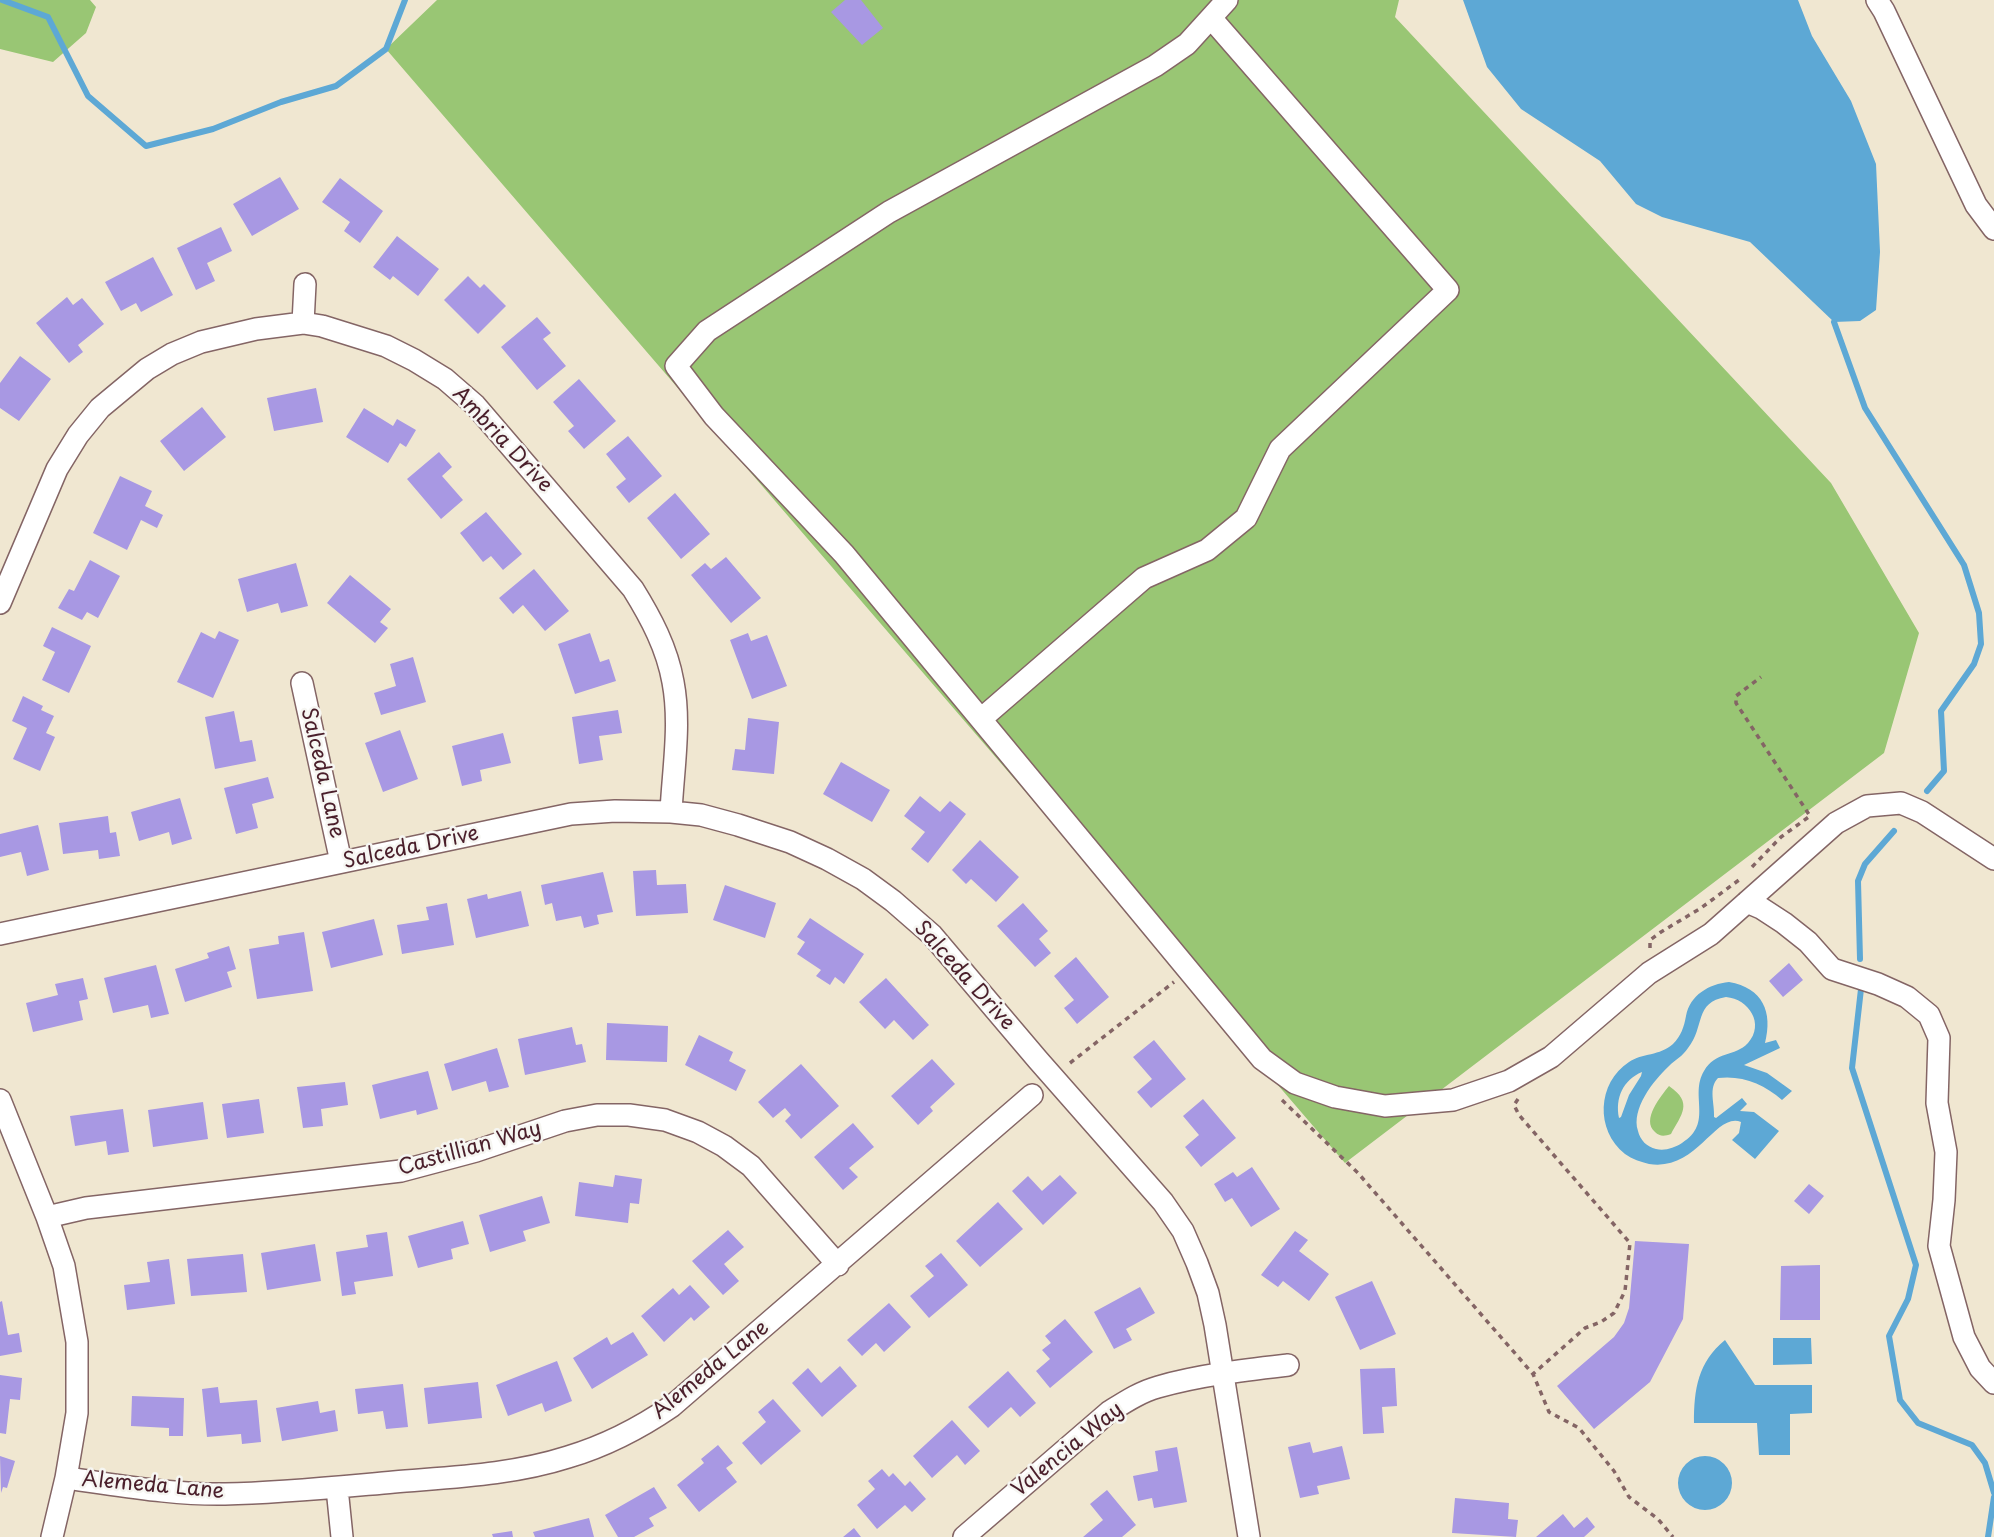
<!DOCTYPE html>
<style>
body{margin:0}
canvas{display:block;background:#f0e7d1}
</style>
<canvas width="1994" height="1537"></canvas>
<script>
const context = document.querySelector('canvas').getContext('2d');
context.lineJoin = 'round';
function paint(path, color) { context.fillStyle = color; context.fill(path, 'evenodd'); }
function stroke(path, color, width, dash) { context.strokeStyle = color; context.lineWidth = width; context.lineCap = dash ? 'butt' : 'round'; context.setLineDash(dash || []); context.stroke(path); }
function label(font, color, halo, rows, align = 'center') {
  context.font = font + ' "Playpen Sans",sans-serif'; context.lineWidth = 5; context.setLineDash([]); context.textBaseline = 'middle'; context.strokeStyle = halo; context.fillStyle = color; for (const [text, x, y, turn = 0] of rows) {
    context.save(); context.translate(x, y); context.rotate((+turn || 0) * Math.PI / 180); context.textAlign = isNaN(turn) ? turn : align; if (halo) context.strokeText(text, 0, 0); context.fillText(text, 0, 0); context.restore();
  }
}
paint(new Path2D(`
 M0,0h90l6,7 -10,26 -33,29 -53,-13z
 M437,0h962l-4,17 436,466 88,150 -35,120 -539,410 -959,-1114z
 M1669,1086c25,17 12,29 2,48 -6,2 -11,3 -16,-2 -14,-12 6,-36 14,-46z`), '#99c674');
paint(new Path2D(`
 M1463,0h335l14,36 39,65 25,63 4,88 -4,58 -16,11 -26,1 -84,-80 -88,-25 -26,-13 -36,-43 -79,-52 -34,-42z
 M1729,982c34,6 44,30 36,61l11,-3 4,8 -36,17 23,8 25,18 -10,9c-18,-16 -40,-25 -64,-22 -10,10 -3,26 -4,39l2,1 26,-20 5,6 -7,7 14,1 25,19 -24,28 -23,-19 7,-7 2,-11c-26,-10 -44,50 -92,42 -8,-2 -17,-5 -24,-10 -30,-24 -28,-71 4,-92 13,-9 31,-6 44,-18 8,-8 11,-17 13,-28 4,-21 23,-32 43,-34zM1726,997c23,2 39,27 22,46 -13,14 -33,8 -44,28 -15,25 10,52 -22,72 -8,5 -17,8 -26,6 -9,-2 -16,-9 -18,-18 -7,-22 15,-50 31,-65 6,-6 14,-10 19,-18 17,-21 6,-46 38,-51zM1642,1072l-1,4 -12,19 -8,22 -2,1c-4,-20 4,-38 23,-46z
 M1773,1338h38l1,26 -39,1z
 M1725,1340l30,45h57v28l-22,1v41h-31l-2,-32h-63c0,-34 4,-61 31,-83z
 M1678 1483a27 27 0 1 1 54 0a27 27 0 1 1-54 0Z`), '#5da8d5');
stroke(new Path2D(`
 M2,0l46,17 40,79 58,50 67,-17 68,-27 55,-16 50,-37 19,-49
 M1834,322l31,86 99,157 15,48 2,31 -7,20 -33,47 3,60 -17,20
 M1860,959l-2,-78 7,-17 29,-33
 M1861,989l-9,79 64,197 -8,34 -19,37 11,64 18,23 54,22 13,18 9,30
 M1988,1537l6,-40`), '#5da8d5', 6);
paint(new Path2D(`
 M845,0h16l22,28 -21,17 -31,-33z
 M280,177l19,32 -47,27 -19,-32z
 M340,178l43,33 -23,32 -16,-12 6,-9 -28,-20z
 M221,227l11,24 -25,12 8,18 -19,9 -19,-42z
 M397,236l42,33 -21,27 -25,-20 -3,4 -17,-13z
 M153,257l20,38 -32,17 -5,-9 -15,8 -16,-29z
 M468,276l12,12 4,-4 22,22 -28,28 -34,-34z
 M67,297l6,8 9,-7 22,26 -26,21 5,7 -14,11 -33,-40z
 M537,317l14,16 -8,6 23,27 -29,24 -36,-43z
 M20,356l31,23 -32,42 -19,-13v-25z
 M579,379l37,42 -32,28 -16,-18 6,-5 -21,-24z
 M316,388l7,34 -49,9 -7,-33z
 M202,407l24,30 -42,34 -24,-30z
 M364,408l29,18 4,-7 19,11 -10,17 -6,-4 -12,20 -42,-26z
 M628,436l34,40 -33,27 -13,-16 10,-8 -20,-25z
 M439,452l13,15 -10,9 21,24 -22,19 -34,-40z
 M120,476l32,15 -7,15 18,9 -6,13 -16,-8 -14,30 -34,-17z
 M675,493l35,41 -29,25 -34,-41z
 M486,512l36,42 -19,16 -12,-14 -8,6 -23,-29z
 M726,557l35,41 -30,25 -40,-48 14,-12 6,6z
 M90,560l30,16 -22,42 -11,-6 -5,8 -24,-12 11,-19 5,2z
 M296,563l12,43 -27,7 -3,-10 -31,9 -9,-33z
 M534,569l35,42 -24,20 -22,-26 -10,9 -14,-16z
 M350,575l41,34 -11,13 8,6 -13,15 -48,-40z
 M52,627l39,19 -22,47 -27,-13 13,-28 -12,-6z
 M219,631l20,9 -26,58 -36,-16 24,-50 14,7z
 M590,633l10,29 9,-3 7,22 -41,13 -17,-50z
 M748,633l3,8 16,-6 20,51 -35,13 -22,-59z
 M413,657l13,45 -45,13 -7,-22 22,-7 -6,-22z
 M23,696l20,10 -2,4 13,6 -8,17 9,4 -15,34 -27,-12 14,-31 -15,-7z
 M618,710l4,23 -23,3 4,24 -24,4 -7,-47z
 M234,711l6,31 12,-2 4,21 -41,8 -10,-52z
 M748,718l31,4 -5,52 -42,-4 3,-21 10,1z
 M400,730l18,49 -35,13 -18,-49z
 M503,733l8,30 -31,7 2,11 -20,5 -10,-40z
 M841,762l49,28 -18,32 -49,-28z
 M268,777l6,21 -22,6 6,24 -22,6 -12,-46z
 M920,796l20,16 10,-11 16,13 -38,49 -17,-14 14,-17 -21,-16z
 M180,798l12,41 -20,6 -3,-13 -30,9 -8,-29z
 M108,816l2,17 6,-1 4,24 -21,3 -1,-9 -35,4 -4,-31z
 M38,825l11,45 -22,6 -6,-24 -21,5v-23z
 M980,840l39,37 -23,25 -25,-23 -5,5 -14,-14z
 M656,870l1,15 29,-1 2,29 -52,3 -3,-45z
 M603,872l10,40 -16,3 2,9 -15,4 -3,-12 -25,5 -4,-18 -7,2 -4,-20z
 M725,885l51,18 -11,35 -52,-18z
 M521,891l8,35 -53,12 -9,-39 20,-5 1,5z
 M447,903l7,42 -52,9 -5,-29 32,-5 -3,-13z
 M1023,903l25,28 -9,8 12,14 -16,14 -38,-41z
 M810,918l54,36 -20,30 -9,-7 -5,8 -14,-9 5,-6 -24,-16 8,-12 -8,-5z
 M374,919l9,36 -52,13 -9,-36z
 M304,932l9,59 -56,8 -8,-50 30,-5 -1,-8z
 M229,946l7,23 -9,3 5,15 -47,15 -10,-33 34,-11 -2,-5z
 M1076,957l33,40 -32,27 -13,-16 10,-8 -20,-24z
 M1789,963l14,17 -20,17 -14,-16z
 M156,965l13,49 -18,4 -3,-13 -35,8 -9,-35z
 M83,978l5,21 -9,2 4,19 -50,12 -7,-29 32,-8 -3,-11z
 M886,978l43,47 -16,15 -19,-20 -9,9 -26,-27z
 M607,1023l61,3 -1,36 -61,-2z
 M572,1027l4,18 6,-1 4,18 -61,13 -7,-36z
 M699,1035l34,17 -4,9 17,9 -10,21 -51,-26z
 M1154,1040l32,39 -35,29 -14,-16 15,-13 -19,-22z
 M497,1048l12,39 -20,5 -3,-11 -34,10 -8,-27z
 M932,1059l23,25 -25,23 3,4 -15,14 -27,-29z
 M801,1064l38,42 -38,33 -16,-18 6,-6 -6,-7 -12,10 -15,-16z
 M428,1071l10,38 -21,6 -1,-5 -36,9 -8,-34z
 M345,1082l3,23 -27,4 2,17 -20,2 -6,-41z
 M259,1099l5,34 -37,5 -5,-34z
 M1203,1099l33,39 -35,29 -16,-20 14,-12 -16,-19z
 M203,1102l5,37 -55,8 -5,-37z
 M123,1109l6,43 -21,3 -2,-14 -31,5 -5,-30z
 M853,1123l21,24 -25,21 9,9 -15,13 -29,-33z
 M1252,1167l28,42 -29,18 -19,-29 -7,4 -11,-18 19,-12 4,5z
 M615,1175l27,4 -3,25 -9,-1 -2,20 -53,-7 4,-34 34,5z
 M1060,1175l17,18 -34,32 -31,-34 16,-15 14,15z
 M1809,1184l15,12 -15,18 -15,-13z
 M542,1196l8,27 -27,8 3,10 -36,11 -11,-37z
 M998,1202l25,27 -43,38 -24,-26z
 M463,1221l6,23 -18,5 2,10 -35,9 -10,-32z
 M728,1230l16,17 -20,17 15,17 -16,14 -31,-34z
 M1295,1231l13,9 -9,11 30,23 -20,27 -26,-20 -5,6 -17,-12z
 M387,1232l6,44 -39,6 2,12 -14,2 -6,-44 32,-5 -2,-12z
 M1635,1241l54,3 -6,75 -33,63 -56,47 -37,-43 57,-49 10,-14 5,-15z
 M315,1244l6,37 -54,9 -6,-37z
 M941,1253l27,32 -39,33 -19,-22 24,-20 -9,-10z
 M243,1254l4,38 -56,4 -4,-37z
 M169,1259l6,45 -48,6 -3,-25 26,-3 -3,-20z
 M1820,1265v55h-40l1,-54z
 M1372,1281l24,53 -36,16 -25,-53z
 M690,1285l20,22 -16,14 -3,-4 -27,25 -23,-26 32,-28 6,7z
 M1140,1287l15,26 -29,16 6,11 -18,9 -20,-37z
 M2,1301l6,34 11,-2 3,19 -22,4v-54z
 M889,1303l22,24 -27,25 -8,-9 -14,13 -15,-16z
 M1065,1319l28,33 -43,36 -14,-17 14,-12 -8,-9 9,-7 -6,-7z
 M633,1332l15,23 -56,34 -19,-31 34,-21 4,8z
 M557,1361l15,40 -27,11 -3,-9 -34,13 -12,-31z
 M840,1366l17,20 -35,31 -30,-34 16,-15 13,15z
 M1395,1368l2,38 -15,1 2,26 -21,1 -3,-65z
 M1008,1371l28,32 -16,14 -9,-10 -23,21 -20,-21z
 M0,1375l22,3 -2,22 -10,-1 -4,35 -6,-1z
 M478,1382l4,36 -54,6 -4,-36z
 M403,1384l5,43 -22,2 -3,-18 -25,3 -3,-25z
 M218,1387l2,16 37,-3 4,42 -19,2 -1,-10 -34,3 -5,-48z
 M132,1396l52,2 -1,38h-14v-8l-38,-2z
 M773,1399l28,32 -40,34 -19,-22 24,-21 -8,-10z
 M318,1401l2,12 15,-3 3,21 -56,10 -6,-33z
 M952,1420l28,31 -15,14 -8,-10 -25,23 -19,-22z
 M1310,1442l3,11 29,-7 8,33 -33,7 2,8 -19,4 -12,-51z
 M718,1445l15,18 -7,5 11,14 -38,30 -22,-27 27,-22 -3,-4z
 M1177,1447l10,55 -33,6 -2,-10 -14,3 -5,-25 25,-5 -3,-20z
 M0,1456l15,5 -8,27 -4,-1 -2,6z
 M882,1469l7,8 4,-4 12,13 5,-5 16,18 -14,13 -7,-7 -28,24 -20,-24 18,-16 -7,-8z
 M654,1487l13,21 -18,10 5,8 -20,11h-16l-13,-22z
 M1107,1490l29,35 -14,12h-39l20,-17 -13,-16z
 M1455,1498l54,5 -1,16 10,1 -2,17 -64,-4z
 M1563,1514l11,14 13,-11 8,10 -11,10h-48z
 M589,1518l5,19h-59l-2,-5z
 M854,1528l7,9h-18z
 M512,1531l1,6h-20l-1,-3z`), '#a898e3');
const minor = new Path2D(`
 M1227,0l-40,44 -32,22 -266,146 -182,119 -31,35 38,50 130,138 418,505 33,24 40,14 50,9 68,-6 56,-19 42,-24 98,-84 62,-39 125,-111 31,-17 34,-3 21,9 72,47
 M1877,0l7,11 92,194 18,24
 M303,323l2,-39
 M0,603l57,-134 21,-34 22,-27 47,-39 25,-15 29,-12 55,-13 47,-6 19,3 64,20 28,14 31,19 30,26 158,184c18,29 34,59 40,93 8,42 0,88 -2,130
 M302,683l39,179
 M981,719l163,-141 63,-28 39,-32 34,-69 168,-159 -237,-272
 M1747,902l14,6 23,15 24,19 24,27 46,15 29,13 22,18 10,23 -2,65 9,49 -2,48 -5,46 25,91 16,31 14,15
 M0,934l571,-120 44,-3 56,1 30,3 37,10 52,17 37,17 36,20 30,22 39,34 106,125 125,142 20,29 14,32 11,30 7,32 34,212
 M0,1100l47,117 17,49 13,76v71l-11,65 -14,59
 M47,1217l39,-9 315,-37 75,-20 89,-30 32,-6h32l36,5 33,12 26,14 27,20 87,99
 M66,1478c53,7 106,17 159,16 56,-1 113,-7 169,-12 58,-5 118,-7 174,-25 37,-11 72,-29 104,-51l360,-311
 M337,1488l5,49
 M964,1537l145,-125c16,-10 31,-20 49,-25 42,-12 87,-17 130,-22`);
stroke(minor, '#846565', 24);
stroke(new Path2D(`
 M1752,867l29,-30 29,-21 -74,-113v-7l25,-19
 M1650,948v-8l11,-8 40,-24 38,-28
 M1070,1063l104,-81
 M1518,1099l-4,6 5,10 111,128 -5,48 -11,22 -13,9 -16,6 -52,46
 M1282,1100l76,73 175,201 16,38 30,16 35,43 15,26 29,22 15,18`), '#846565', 3.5, [5, 5]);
stroke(minor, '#fff', 21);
label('21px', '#4a1f2b', '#f6f6f2', [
 ["Ambria Drive",502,440,47],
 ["Salceda Lane",322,773,77],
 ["Salceda Drive",411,848,-12],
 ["Salceda Drive",964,976,48],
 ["Castillian Way",470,1149,-16],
 ["Alemeda Lane",711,1370,-39],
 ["Valencia Way",1068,1450,-39],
 ["Alemeda Lane",153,1486,5]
]);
</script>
